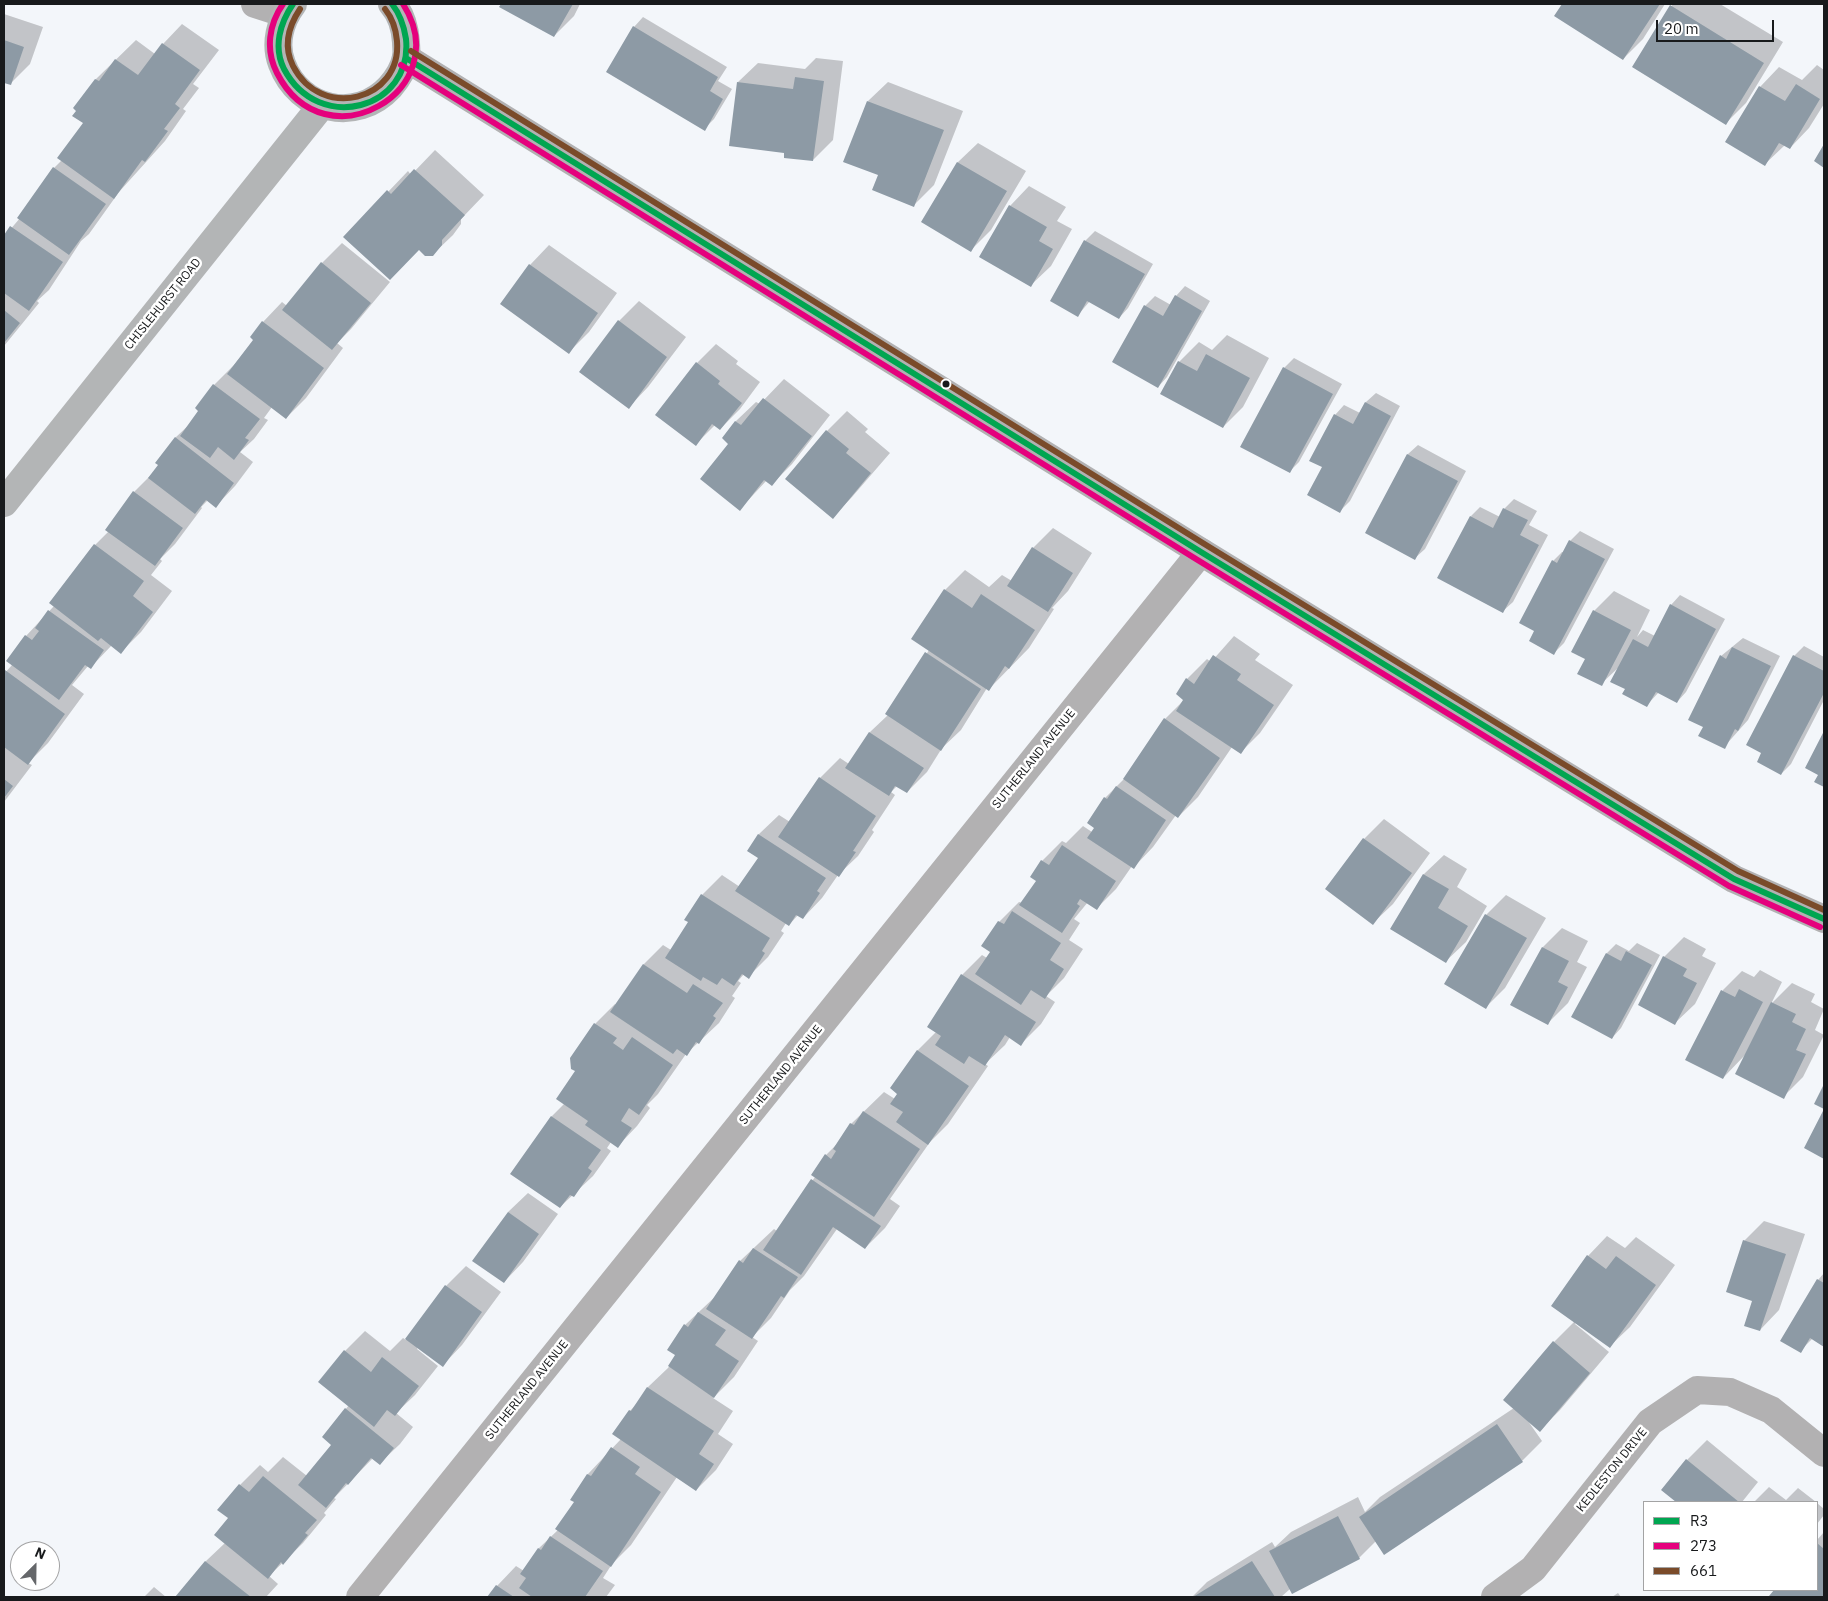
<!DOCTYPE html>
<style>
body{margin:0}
#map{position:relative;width:1828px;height:1601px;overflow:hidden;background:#f3f6fa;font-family:"IBM Plex Sans",sans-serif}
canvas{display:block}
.frame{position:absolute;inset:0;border:5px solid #181a1c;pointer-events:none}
.legend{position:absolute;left:1643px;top:1501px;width:175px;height:90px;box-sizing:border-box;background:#fff;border:1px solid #a3a3a4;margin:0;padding:6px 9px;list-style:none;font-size:15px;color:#181a1c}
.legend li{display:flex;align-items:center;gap:10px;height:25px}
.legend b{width:25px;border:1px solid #a3a3a4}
.north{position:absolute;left:10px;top:1541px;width:50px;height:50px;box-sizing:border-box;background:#fff;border:1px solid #a3a3a4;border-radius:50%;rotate:23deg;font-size:14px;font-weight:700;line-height:20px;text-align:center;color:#181a1c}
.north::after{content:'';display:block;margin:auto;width:18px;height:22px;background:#65676a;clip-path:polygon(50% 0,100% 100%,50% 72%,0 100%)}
.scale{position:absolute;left:1656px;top:20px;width:118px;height:22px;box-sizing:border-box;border:2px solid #181a1c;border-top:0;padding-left:6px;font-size:15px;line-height:18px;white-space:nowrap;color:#181a1c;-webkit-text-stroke:4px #fff;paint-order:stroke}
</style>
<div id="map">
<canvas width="1828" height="1601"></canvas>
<div class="frame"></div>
<ul class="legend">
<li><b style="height:6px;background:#00a651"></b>R3</li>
<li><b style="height:6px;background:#e5007d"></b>273</li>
<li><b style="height:6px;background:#7a4b2a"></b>661</li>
</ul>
<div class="north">N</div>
<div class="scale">20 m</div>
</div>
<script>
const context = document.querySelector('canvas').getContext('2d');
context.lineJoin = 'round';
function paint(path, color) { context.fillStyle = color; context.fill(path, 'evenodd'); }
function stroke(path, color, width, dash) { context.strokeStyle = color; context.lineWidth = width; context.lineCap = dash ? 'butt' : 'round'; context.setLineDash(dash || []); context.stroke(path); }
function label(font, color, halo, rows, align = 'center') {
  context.font = font + ' "IBM Plex Sans",sans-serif'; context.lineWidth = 5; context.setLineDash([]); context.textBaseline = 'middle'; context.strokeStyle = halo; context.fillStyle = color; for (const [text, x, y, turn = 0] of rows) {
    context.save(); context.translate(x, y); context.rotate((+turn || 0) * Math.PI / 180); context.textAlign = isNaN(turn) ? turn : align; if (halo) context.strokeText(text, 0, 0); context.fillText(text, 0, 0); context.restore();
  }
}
paint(new Path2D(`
 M502,4h78l-6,12 -20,20 -53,-29z
 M1564,4h101l-22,35 -20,20 -67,-43z
 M1673,4h47l63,38 -37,61 -20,20 -93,-56z
 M4,14l39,13 -13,37 -20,20 -6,-2z
 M643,17l84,50 -9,14 14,8 -18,30 -10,10 -70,-102z
 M182,24l37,26 -26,34 6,4 -16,21 3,2 -21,30 -46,51 -30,42 -8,7 -32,49 -12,11 2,2 -35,43v-109l16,-19 34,-50 8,-8 23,-37 -10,-15 21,-29 40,-39 19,14 8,-10z
 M816,58l27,3 -10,79 -20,20 -27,-8 -48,-70 20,-19 47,6z
 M1817,65l7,5v34l-15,24 -19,20 -5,-3 -20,19 -5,-77 19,-20 23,13z
 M888,82l75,29 -29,74 -20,20 -46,-104z
 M978,143l48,28 -35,59 -20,20 -48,-29 35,-59z
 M435,150l49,45 -23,24v5l-8,11 -21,20 -13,-6 -74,-12 63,-66 3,4z
 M1029,186l37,21 -9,14 15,8 -21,37 -20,19 -21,-79z
 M1095,231l58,33 -25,44 -9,10 -29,-17 -12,14 -26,-14 33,-60z
 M342,243l48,39 -39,47 -14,14 6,5 -37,50 -20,20 -14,-11 -8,11 4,2 -14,19 -14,13 13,10 -18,24 -19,20 -8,-6 -7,7 1,1 -27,36 -15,15 2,2 -11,14 21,16 -31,41 -20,20 -9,-7 -21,22 -3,-1 -16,19 12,9 -36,49 -20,20 4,2 -28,37v-128l8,-9 14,-29 28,-30 41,-61 14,-14 -2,-2 27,-37 20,-20 21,-34 18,-17 21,-36 20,-20 21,-26 8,-17 19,-20 5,4 35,-43z
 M549,245l68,48 -28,39 -20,20 -39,-87z
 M1185,286l25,15 -43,76 -9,10 -13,-81 10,-10 16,9 5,-9z
 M639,301l47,36 -38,50 -19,20 -10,-86z
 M1227,335l42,23 -26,49 -20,20 -44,-65 20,-20 13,8z
 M716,344l22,17 -2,3 24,18 -20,27 -20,20 -5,-4 -20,20 2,-82z
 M1294,358l48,26 -43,78 -10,10 -47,-26 42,-78z
 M784,379l46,36 -38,49 -20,20 -5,-4 -27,29 -10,-65 -7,-6 13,-17 20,-19 4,2z
 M1376,393l24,13 -50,95 -10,10 -16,-44 11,-52 9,-10 16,8 6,-11z
 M847,411l21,18 -3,3 25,21 -38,44 -19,20 -46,-38 40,-48z
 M1418,445l48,26 -41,78 -10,9 -48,-26 41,-78z
 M1514,499l23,12 -8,14 19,10 -35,67 -10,9 -32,-95 9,-9 20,10 4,-8z
 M1053,528l39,25 -24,38 -16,17 2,1 -25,39 -40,41 -2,-1 -26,42 -19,18 -15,24 -20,20 -10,-6 -6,6 4,3 -23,35 2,2 -16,24 -20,19 -16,23 -19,20 -5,-3 -9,10 -3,-2 -5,8 3,2 -16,24 -20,20 -4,-3 -6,7 3,2 -9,13 3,2 -16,25 -33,31 -28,40 -11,11 3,3 -13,18 -19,20 -7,-4 -4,6 4,3 -18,25 -33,31 -8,-91 12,-12 31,-80 20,-20 1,1 28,-41 19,-19 8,5 19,-29 12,-26 20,-20 18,12 19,-29 -11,-7 11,-17 20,-19 11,7 30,-44 20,-20 9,6 21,-32 18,-17 41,-65 16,-60 20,-20 24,17 13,-12 10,6 21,-33z
 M1580,531l34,18 -50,94 -10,10 -18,-22 17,-70 9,-9h2l6,-11z
 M1614,591l36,19 -13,27 6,-7 12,6 16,-31 9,-10 45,24 -39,73 -9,10 -18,-10 -12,13 -21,-16 -8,-21 -17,16 -14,-25 7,-48z
 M1234,636l26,18 -5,6 38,25 -33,48 -20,20 -8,-6 -34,50 -20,20 -2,-2 -23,32 -19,20 -2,-1 -16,23 -19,19 -9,-6 -14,17 6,4 -11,17 14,9 -19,29 -18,18 9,6 -14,22 -20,20 -11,-7 -5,8 -20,19 3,2 -40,58 -18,18 -40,57 10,7 -15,22 -20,20 -28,-19 -33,47 -14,14 -19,28 -19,19 6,4 -24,36 -21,21 20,13 -15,23 15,10 -17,26 -20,20 -19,-13 -46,68 -19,19 -9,14 12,7 -9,12h-117l8,-11 19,-20 8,5 14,-22 20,-19 18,-28 -4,-3 16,-25 33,-35 9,-28 8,-9 10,-15 20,-19 9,-13 8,-30 33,-31 22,-33 34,-32 3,2 38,-54 -3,-3 14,-19 14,-14 11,-17 33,-32 11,7 22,-48 19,-19 -7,-5 33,-52 20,-20 5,3 5,-6 -9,-6 16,-24 20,-20 3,1 16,-23 4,-19 20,-20 4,2 17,-17 9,6 4,-5 -7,-5 16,-24 20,-20 40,-59 20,-20 -8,-5 10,-15 20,-20 4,3z
 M1743,638l37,18 -32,64 -24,27 -20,-20 17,-71z
 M1804,646l20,11v43l-33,64 -10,10 13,-118z
 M1824,734v52l-8,-5 4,-7 -14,-7z
 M1384,819l46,34 -37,51 -20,19 -46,-34 37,-50z
 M1444,855l23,14 -10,18 30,19 -21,36 -20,19 -55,-32 33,-55z
 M1506,895l40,23 -41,70 -19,19v-92z
 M1562,928l26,13 -11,21 10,5 -19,36 -20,20 -5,-76z
 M1684,937l22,12 -4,7 14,7 -21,41 -20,19 -11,-66z
 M1637,943l23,12 -39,73 -9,10 -5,-85 9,-9 13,7z
 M1760,970l22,12 -11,22 21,-21 23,11 -4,8 13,7 -9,21 9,5 -21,42 -20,20 -37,-43 -23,24 -36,-18 36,-70 19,-19 12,6z
 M528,1193l30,21 -35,48 -19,20 4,-70z
 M1764,1221l41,13 -26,76 -19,20 -16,-89z
 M1607,1236l18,12 11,-11 39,28 -45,62 -20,19 -34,-24 -1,2 34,28 -49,58 -20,20 -12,-9 14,20 -20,20 -146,80 -17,17 -69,31 -9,8h-89l15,-15 65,-40 3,5 16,-15 67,-35 7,15 15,-15 134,-89 40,-66 21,-21 13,-65z
 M466,1266l35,26 -39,53 -19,20 -25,-18 -1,2 21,17 -23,29 -19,18 17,14 -13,17 -20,19 -7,-5 -39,40 2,1 -12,14 2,2 -23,28 -34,33 9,8 -12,13h-89l29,-36 19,-18 4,-25 11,-33 20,-20 8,7 15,-15 24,19 26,-31 -10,-8 26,-32 -4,-54 20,-20 25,20 13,-13 3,2 40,-54z
 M1824,1273v72l-11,-7 -13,13 18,-71z
 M1707,1440l51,42 -16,20h-64l-15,-12 24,-30z
 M1769,1487l17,13 12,-12 18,14h-62z
 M1817,1503l7,6v6l-7,9z
 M1824,1532v65h-51l-3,-1 5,-6h42v-50z
 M154,1587l12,10h-22z
 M1618,1593l3,4h-9z`), '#0003');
paint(new Path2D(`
 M501,4h72l-19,33 -55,-30z
 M1562,4h98l-37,56 -69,-44z
 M1670,5l94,58 -38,62 -94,-58z
 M633,26l85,51 -8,14 13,8 -18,32 -99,-59z
 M4,40l20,7 -13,38 -7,-2z
 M162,43l38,27 -25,34 5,4 -16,21 4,2 -23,31 -3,-2 -28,39 -57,-41 26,-35 -11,-7 4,-5 -3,-3 22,-29 4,2 16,-22 23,16z
 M795,77l29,4 -11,80 -29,-3v-5l-55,-7 8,-64 56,7z
 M1796,84l24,15 -30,50 -11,-6 -14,23 -40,-24 34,-56 26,15z
 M867,101l77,29 -30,77 -42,-17 6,-15 -35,-13z
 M1824,144v24l-10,-7z
 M957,162l50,29 -36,61 -50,-30z
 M53,167l53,37 -37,51 -52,-37z
 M414,169l51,46 -23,25v5l-9,11h-8l-6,-6 -29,30 -47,-43 44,-47 4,4z
 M1009,205l38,22 -8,14 14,8 -22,38 -52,-30z
 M10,226l53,36 -34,49 -25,-18v-58z
 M1084,240l61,34 -26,45 -32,-18 -9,16 -28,-16z
 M321,262l50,41 -39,47 -50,-40z
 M529,264l69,49 -29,41 -69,-50z
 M1175,295l27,16 -44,77 -46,-26 32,-57 19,11z
 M4,310l16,13 -16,20z
 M618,320l49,37 -38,52 -50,-37z
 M262,321l62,47 -38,51 -59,-45 26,-34 -3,-3z
 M1206,354l44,24 -27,50 -63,-34 18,-33 19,10z
 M696,362l24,19 -2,3 24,19 -22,27 -8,-6 -16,22 -41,-31z
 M1283,367l50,27 -43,79 -50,-26z
 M213,384l47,35 -15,19 4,2 -15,20 -16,-13 -8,11 -30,-22 18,-25 -3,-3z
 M763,398l49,38 -40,50 -8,-6 -24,31 -40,-32 28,-35 -6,-6 13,-17 6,4z
 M1365,402l26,14 -51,97 -33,-18 15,-28 -13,-6 25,-47 19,10z
 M826,430l23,19 -3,4 25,20 -38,46 -48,-40z
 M175,437l59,46 -18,25 -10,-8 -11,14 -47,-36 10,-13 -3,-2z
 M1407,454l51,27 -43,79 -50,-27z
 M133,491l50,37 -28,38 -50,-36z
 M1503,508l25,12 -8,15 19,10 -36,68 -66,-35 33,-62 23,12z
 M1569,540l36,19 -51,96 -25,-14 5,-10 -15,-8 33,-63 5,3z
 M94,544l50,37 -11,15 20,16 -32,42 -20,-16 -3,3 -49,-38z
 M1032,547l41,26 -25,39 -41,-26z
 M944,589l28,19 9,-14 54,36 -26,39 -4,-3 -16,25 -78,-52z
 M1670,604l46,25 -39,74 -21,-11 -9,15 -25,-13 3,-5 -15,-7 23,-43 15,8z
 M48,610l56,40 -13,19 -6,-4 -26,35 -53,-39 19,-26 7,5 7,-9 -4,-3z
 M1593,610l38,20 -29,56 -25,-12 8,-15 -14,-7z
 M1732,647l39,19 -33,65 -3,-2 -10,20 -27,-13 5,-9 -15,-7 32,-65 6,4z
 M925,652l56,37 -40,62 -56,-37z
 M1213,655l28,19 -4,6 37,25 -33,49 -65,-43 7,-11 -7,-6 10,-16 8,6z
 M1793,655l31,16v22l-43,82 -24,-13 4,-9 -15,-8z
 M5,670l60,44 -37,51 -24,-18v-75z
 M1164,718l56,40 -42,60 -55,-39z
 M1824,731v56l-10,-5 4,-7 -13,-7z
 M869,732l55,36 -17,25 -12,-7 -6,10 -44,-28z
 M819,777l57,39 -23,35 3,1 -17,25 -61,-40z
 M4,779l9,7 -9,12z
 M1116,786l50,34 -32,49 -47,-31 7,-10 -7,-5 17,-26 3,2z
 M758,834l68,44 -9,13 3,2 -17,26 -7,-4 -7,11 -54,-35 23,-33 -11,-7z
 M1363,838l49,35 -39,52 -48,-36z
 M1062,845l54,36 -19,29 -17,-11 -3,5 3,2 -18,27 -43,-28 17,-24 -6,-4 11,-17 8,5z
 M1423,874l26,15 -11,19 30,18 -22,37 -56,-34z
 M701,894l69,44 -8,13 3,2 -16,26 -7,-5 -8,12 -12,-8 -5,7 -14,-8 -2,4 -36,-23 23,-36 -4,-2z
 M1012,911l49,32 -11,17 14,9 -19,30 -14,-9 -10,15 -46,-31 15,-22 -9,-6 17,-25 6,3z
 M1485,914l42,24 -41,71 -42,-25z
 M1542,947l27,14 -11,21 10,5 -20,38 -38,-20z
 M1626,951l26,14 -40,74 -41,-22 35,-64 15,8z
 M1663,956l24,13 -4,7 14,7 -22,42 -37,-20z
 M643,964l44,29 6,-9 30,19 -10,13 3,2 -17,26 -3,-2 -9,14 -10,-7 -4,5 -63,-42z
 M961,974l75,48 -15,24 -16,-11 -20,31 -16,-10 -5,8 -29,-19 6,-9 -14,-9z
 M1739,989l24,13 -40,77 -38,-19 36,-70 14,7z
 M1771,1002l25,12 -4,8 14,7 -10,21 10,4 -22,45 -49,-25z
 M594,1023l23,15 -4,5 10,7 9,-13 41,28 -34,50 -10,-7 -8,13 11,7 -14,20 -33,-23 3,-4 -32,-22 19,-28 -4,-2 -1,-11z
 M917,1050l52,36 -41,59 -32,-23 7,-10 -13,-8 7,-10 -7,-6z
 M1824,1084v75l-20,-11 20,-39 -10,-5z
 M863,1111l57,38 -46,68 -63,-42 14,-21 6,5 5,-8 -3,-2 17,-26 4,2z
 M551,1116l50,34 -13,18 4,3 -18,26 -4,-2 -10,13 -50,-34z
 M811,1179l70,47 -16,23 -32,-22 -32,48 -38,-25z
 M508,1212l31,22 -35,49 -32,-22z
 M1743,1240l43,14 -26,77 -16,-5 8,-25 -26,-9z
 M753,1248l45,29 -14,21 -3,-2 -29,43 -46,-30 33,-49 4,3z
 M1587,1255l19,14 10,-13 40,29 -46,63 -59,-42z
 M1817,1279l7,4v64l-14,-9 -9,15 -21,-12z
 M445,1285l37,27 -39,55 -38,-28z
 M698,1312l28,18 -11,15 24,16 -25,37 -46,-32 7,-11 -8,-5 17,-26 4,3z
 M1553,1341l37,32 -50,59 -37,-32z
 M344,1350l27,22 11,-15 37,29 -24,30 -8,-6 -13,17 -56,-45z
 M647,1387l67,44 -15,23 15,10 -18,27 -84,-57 17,-24 2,1z
 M345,1408l49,40 -14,17 -9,-7 -23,27 -2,-2 -20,25 -28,-23 33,-40 -9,-8z
 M1497,1424l26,38 -139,93 -25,-38z
 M611,1447l29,20 -5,7 26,18 -50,75 -56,-38 19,-27 -4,-2 17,-26 4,2z
 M1686,1459l53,43h-63l-15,-12z
 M263,1476l54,44 -12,13 3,2 -25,30 -2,-3 -13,17 -54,-44 14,-17 -11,-8 22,-26 10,8z
 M1338,1516l22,43 -68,35 -23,-43z
 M550,1536l53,35 -18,26h-53l-13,-9 7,-10 -6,-4 18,-26 3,2z
 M1817,1543l7,6v48h-53l-2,-1 5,-6h43z
 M205,1561l46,36h-76z
 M1252,1561l23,36h-82l26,-16z
 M496,1585l18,12h-27z`), '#8d9aa5');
stroke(new Path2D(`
 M360,1597l841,-1045
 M1495,1597l38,-28 117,-147 47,-32 33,2 41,18 53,43`), '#b2b1b2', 28);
stroke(new Path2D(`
 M255,4l31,10
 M406,58l795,494 533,327 90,40`), '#b2b1b2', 28);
stroke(new Path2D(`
 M293,4c-13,17 -19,40 -11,60 17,46 74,60 108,23 7,-8 14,-19 16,-30 1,-5 0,-10 0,-15 -1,-14 -5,-28 -14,-38
 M4,503l318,-398`), '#b3b5b6', 28);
stroke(new Path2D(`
 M293,4c-13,19 -20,43 -9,65 35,66 129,40 122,-30 -2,-13 -6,-25 -14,-35
 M406,58l795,494 533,327 90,40`), '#00a651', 6);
stroke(new Path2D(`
 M283,4c-14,20 -18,46 -6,69 48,94 181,17 126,-69
 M401,65l795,494 533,327 91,41`), '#e5007d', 6);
stroke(new Path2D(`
 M300,9c-12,18 -17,37 -7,57 28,55 109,35 104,-25 -1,-12 -4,-22 -12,-32
 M411,51l795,494 532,326 86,39`), '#7a4b2a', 6);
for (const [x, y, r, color] of [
 [946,384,4.5,"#181a1c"]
]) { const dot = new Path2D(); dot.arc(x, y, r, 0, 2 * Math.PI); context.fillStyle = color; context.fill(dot); stroke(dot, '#fff', 2); }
label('12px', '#181a1c', '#fff', [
 ["CHISLEHURST ROAD",163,304,-51],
 ["SUTHERLAND AVENUE",1034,759,-51],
 ["SUTHERLAND AVENUE",781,1075,-51],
 ["SUTHERLAND AVENUE",527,1390,-51],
 ["KEDLESTON DRIVE",1612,1470,-51]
]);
</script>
